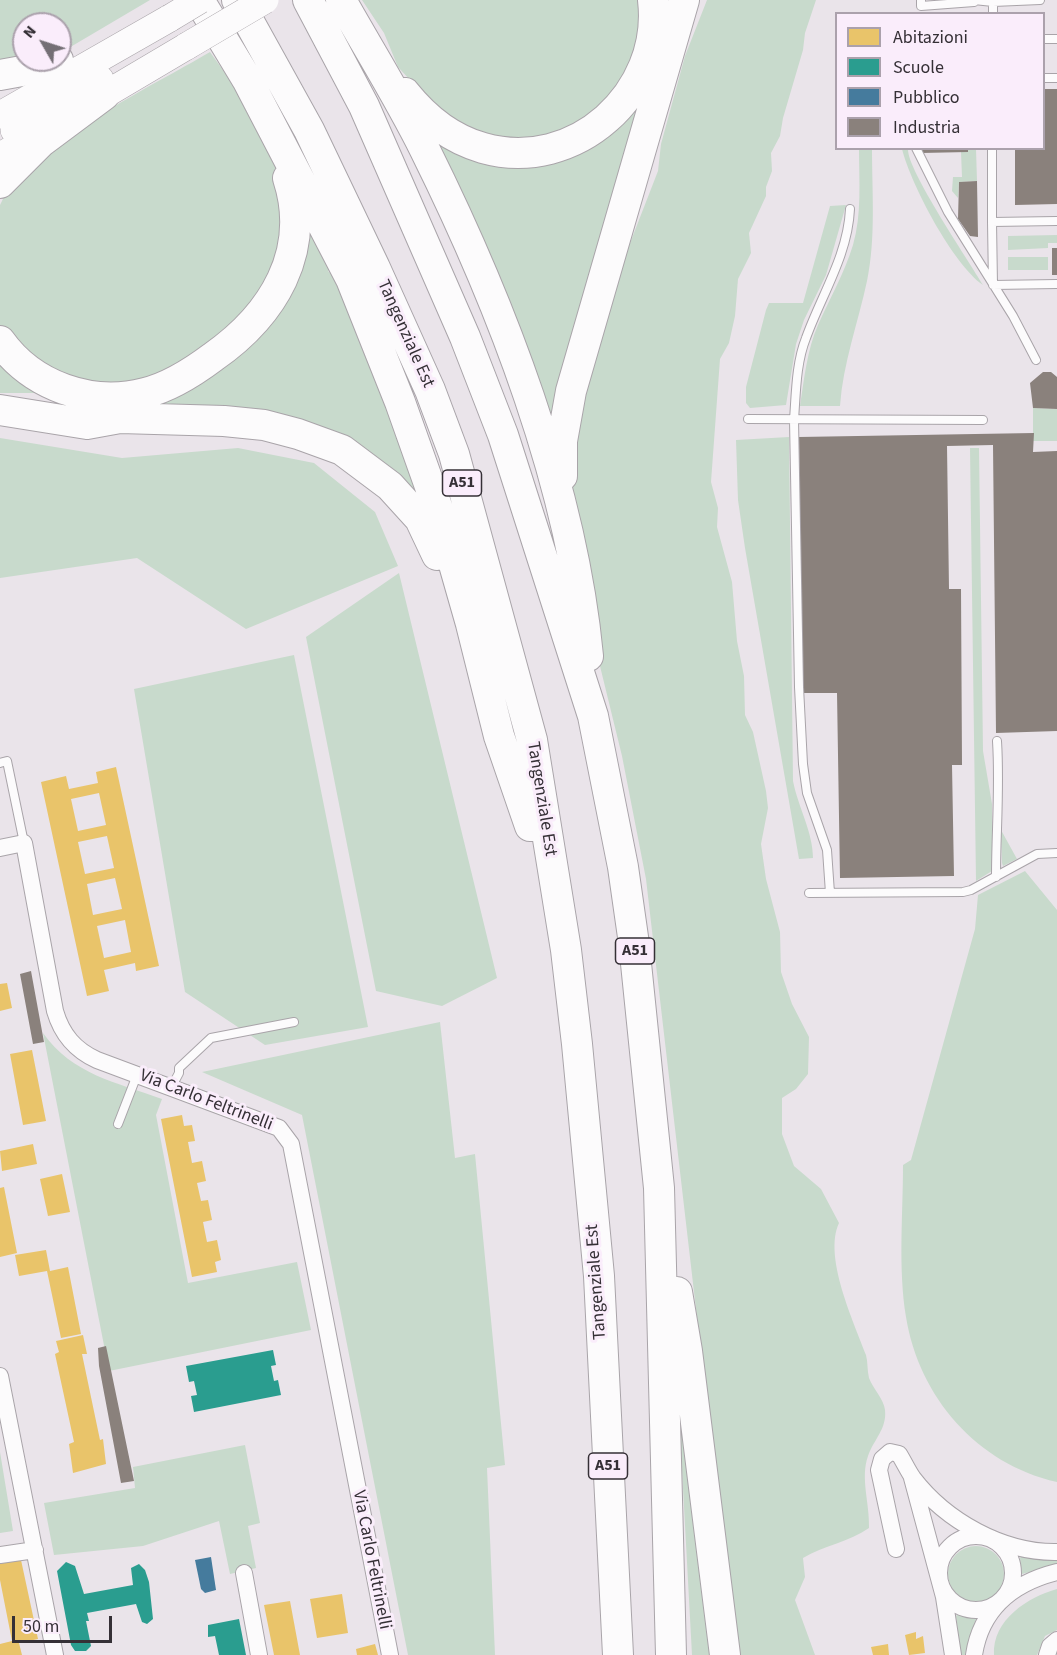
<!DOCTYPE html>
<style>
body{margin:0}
#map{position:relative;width:1057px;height:1655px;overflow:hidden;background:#eae4ea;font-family:"Source Sans 3",sans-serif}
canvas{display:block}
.legend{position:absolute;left:835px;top:12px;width:210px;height:138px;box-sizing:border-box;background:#faedfb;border:2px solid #aba1ac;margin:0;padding:8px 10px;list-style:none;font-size:18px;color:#353036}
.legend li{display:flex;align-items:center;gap:12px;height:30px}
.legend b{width:30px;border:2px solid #aba1ac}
.north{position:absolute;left:12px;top:12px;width:60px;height:60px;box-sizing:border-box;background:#faedfb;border:2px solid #aba1ac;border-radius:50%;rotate:309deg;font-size:16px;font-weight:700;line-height:24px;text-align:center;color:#353036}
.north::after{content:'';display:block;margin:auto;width:21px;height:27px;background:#746f75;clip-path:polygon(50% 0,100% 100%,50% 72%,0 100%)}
.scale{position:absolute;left:12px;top:1616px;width:100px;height:27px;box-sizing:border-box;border:3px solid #353036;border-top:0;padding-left:8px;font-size:18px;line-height:21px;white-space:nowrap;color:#353036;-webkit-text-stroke:4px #faedfb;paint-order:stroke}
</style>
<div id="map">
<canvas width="1057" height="1655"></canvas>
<ul class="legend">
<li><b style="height:16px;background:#e9c46a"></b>Abitazioni</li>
<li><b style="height:16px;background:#2a9d8f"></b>Scuole</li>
<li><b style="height:16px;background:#457b9d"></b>Pubblico</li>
<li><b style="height:16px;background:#8a817c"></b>Industria</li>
</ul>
<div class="north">N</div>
<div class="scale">50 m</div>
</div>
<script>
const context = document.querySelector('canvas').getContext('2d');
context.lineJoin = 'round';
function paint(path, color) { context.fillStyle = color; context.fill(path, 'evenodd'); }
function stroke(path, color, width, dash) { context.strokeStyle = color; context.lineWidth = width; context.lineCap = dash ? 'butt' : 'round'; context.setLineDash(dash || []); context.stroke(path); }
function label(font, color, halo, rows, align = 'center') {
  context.font = font + ' "Source Sans 3",sans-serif'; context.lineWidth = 6; context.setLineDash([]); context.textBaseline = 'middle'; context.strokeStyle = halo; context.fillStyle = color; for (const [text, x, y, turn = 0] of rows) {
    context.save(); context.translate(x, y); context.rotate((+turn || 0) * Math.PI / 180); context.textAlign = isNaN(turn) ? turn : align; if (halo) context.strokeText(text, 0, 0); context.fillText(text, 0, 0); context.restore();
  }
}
paint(new Path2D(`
 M0,0h150l-83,49 -7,2v-27h-36v36l-24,5z
 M362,0h280l2,15 -24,81 -72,46 -91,-11 -59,-64 -14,-34z
 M660,0h18l-124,427 -139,-313 39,37 144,-14z
 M707,0h109l-11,33 -2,17 -20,68 -3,18 -9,17 1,18 -6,16v9l-17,37 2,20 -13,26 -3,37 -6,27 -9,16 -9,123 7,26 -1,19 15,55 5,59 7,35 1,39 8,17 13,59 2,17 -7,36 5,35 14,53 1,40 11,32 17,33 -1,37 -12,15 -14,9v36l12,32 27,23 18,34c-16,34 15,99 27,132 2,7 1,15 3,23 4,11 15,21 16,32 2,19 -11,29 -17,46 -8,22 2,48 1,72 -20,14 -44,17 -66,30l2,19 -10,23 20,55h-77l-4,-19 -88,-757 -24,-123 -23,-94 -27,-170 1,-71 52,-165 33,-85 3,-27 24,-88z
 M210,52l28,39 45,90 6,40 -15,64 -67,69 -52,24 -41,10 -51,-7 -58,-46 -5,-10v-120c30,-61 151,-118 210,-153z
 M859,149h13c0,43 4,89 -5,132 -9,42 -24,82 -27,125h-40c4,-26 7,-56 18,-81 12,-27 26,-51 35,-80 9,-31 6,-64 6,-96z
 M902,149h6c-1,21 61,112 75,136 -30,-21 -72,-100 -81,-136z
 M968,149h8l1,32 -18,1 -1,16 -6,-7 1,-14h9l-1,-25z
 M846,205l-20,70 -22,45 -8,24 -10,61 -36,3 -4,-5v-16l20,-77 3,-7h34l27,-97z
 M302,221l32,46 -6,4 11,10 98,259 -77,-83 -227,-53 99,-51z
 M1057,235v8h-9v5l-40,2v-14z
 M1008,257h40v13h-40z
 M0,356l39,37h-39z
 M1033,408l24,1v32h-24z
 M789,437l4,344c5,26 20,51 20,77l-14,1 -54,-311 -7,-48 -2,-60z
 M0,438l122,20 116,-10 76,15 61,49 23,54 -152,63 -109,-71 -137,20z
 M970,448h9l4,303 9,53v67l-16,10z
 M399,573l98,405 -55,28 -66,-15 -70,-354z
 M294,655l74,372 -103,18 -80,-53 -51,-303z
 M1001,830l16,29 -14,7 -1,-3z
 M1025,871l32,39v572c-80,-18 -138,-85 -151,-165 -8,-49 -3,-102 -3,-152l8,-5 64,-231 3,-34z
 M440,1022l15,136 20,-4 30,311 -18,3 8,187h-87l-106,-540 -100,-43z
 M43,1033c30,42 73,49 119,66l-6,16 32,168 109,-21 14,68 -202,41z
 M677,1377l40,278h-25z
 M245,1445l15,78 -12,3 8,42 -26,6 -11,-53 -76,25 -89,9 -10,-52 91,-15 -2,-21z
 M0,1452l13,79 -13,2z
 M948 1574a28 28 0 1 1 56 0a28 28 0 1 1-56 0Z
 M1022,1556l35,3v6l-35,9 -2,-16z
 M1057,1589v41l-12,6 -8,19h-43c-2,-35 34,-58 63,-66z
 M958,1614l18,5 -11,36h-4l-5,-39z`), '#c8dacc');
paint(new Path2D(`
 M116,767l43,199 -23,5 -1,-8 -31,7 5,21 -22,5 -46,-214 25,-6 3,13 29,-6 -2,-11zM99,793l7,32 -28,6 -7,-32zM107,836l7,32 -29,6 -7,-32zM115,878l7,31 -29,6 -6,-31zM125,920l6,32 -27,6 -7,-32z
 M7,983l5,25 -12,3v-27z
 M32,1050l14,71 -23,4 -13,-71z
 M182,1115l2,11 8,-1 3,16 -7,1 4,21 10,-2 4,20 -9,2 4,18 7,-1 4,20 -9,2 4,20 10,-2 4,20 -6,2 2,10 -25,5 -31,-158z
 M33,1144l4,20 -35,7 -2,-20z
 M62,1174l8,38 -22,4 -8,-37z
 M4,1187l13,66 -17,4v-69z
 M46,1250l4,21 18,-4 13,67 -20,4 -14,-67 -28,5 -4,-21z
 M83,1335l4,19h-5l18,86 3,-1 3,25 -33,9 -4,-29 5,-2 -19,-88 4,-2 -3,-11z
 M21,1560l17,79 -19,4 3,12h-22v-11l12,-3 -12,-61v-17z
 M342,1594l6,39 -31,5 -7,-39z
 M290,1601l10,54h-26l-10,-50z
 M916,1632v7l7,-3 2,17 -16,2 -4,-20z
 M375,1644l3,11h-21l-1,-6z
 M888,1644l1,11h-16l-2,-8z`), '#e9c46a');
paint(new Path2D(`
 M273,1350l3,15 -5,1 3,15 4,-1 3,15 -87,17 -3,-16 6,-1 -3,-14 -5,1 -3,-16z
 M66,1562l9,4 9,28 49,-9 -2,-17 8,-4 6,6 4,12 4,37 -6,5 -5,-2 -6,-18 -49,9 2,8h-3l5,25 -5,5h-11l-4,-6 -14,-74z
 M239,1619l7,36h-27l-4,-19 -7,1v-12z`), '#2a9d8f');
paint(new Path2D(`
 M211,1557l5,33 -11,3 -4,-4 -6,-29z`), '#457b9d');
paint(new Path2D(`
 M1044,89h13v115l-42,1v-57h29z
 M921,148h47v4l-47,1z
 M977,181l1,56 -8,-1 -12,-17 1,-37z
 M1052,248h5v27h-5z
 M1043,372h8l6,5v32l-24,-1 -3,-25z
 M1034,433l-1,19 24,-1v280l-61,2 -3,-288 -46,1 2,143h12l1,176h-10l2,111 -114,2 -3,-185h-35l-3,-256z
 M31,971l13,71 -11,2 -13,-70z
 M106,1346l28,135 -13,2 -22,-117 -1,-18z`), '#8a817c');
const service = new Path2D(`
 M921,0v6l53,-4
 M974,0l19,2v12
 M993,2l47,-2
 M1044,39h13
 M1044,78h13
 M916,148l32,64 65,104 23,44
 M992,148v74l65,-1
 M992,222l1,63 64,-1
 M748,419l235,1
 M0,763l7,-2 17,82
 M996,877c0,-46 4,-90 1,-136
 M809,893l154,-1 8,-2 66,-36 20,-1
 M830,893l-3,-43 -20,-57 -4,-29 -4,-77 -5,-267c2,-27 2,-57 12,-82 15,-42 42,-83 44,-129
 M171,1088l8,-15v-5l32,-30 83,-16
 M118,1124l19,-49`);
const minor = new Path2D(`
 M0,848l24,-5 31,168c7,24 20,39 42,49l182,68 12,16 99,511
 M0,1376l55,279
 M912,1478l32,119 9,58
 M939 1573a37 37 0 1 1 74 0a37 37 0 1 1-74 0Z
 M896,1549l-17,-79 3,-11 8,-7 9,2c5,8 9,17 14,24 33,43 90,75 144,74
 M0,1555l35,-5
 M244,1573l15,82
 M974,1655c7,-46 39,-72 83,-83
 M1047,1655l3,-9 7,-6`);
const trunk = new Path2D(`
 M84,107l103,-61
 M0,115l170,-97
 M14,130l86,-51
 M0,156l44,-25`);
const motorway = new Path2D(`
 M199,0l49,81 103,198 49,123 39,110 32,112 28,112 31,90
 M237,0l72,130 66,138 55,122 24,64 78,286 34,210 11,94 22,232 19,379
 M308,0l56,106 101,231 38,98 90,281 30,151 11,77 25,244 12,467
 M341,0c28,50 59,99 84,150 76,153 147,336 163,506
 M0,75l33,-6 25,-9
 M405,93c20,25 46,46 78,55 92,26 181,-55 170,-148
 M0,183l41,-41 63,-47
 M0,341c32,45 91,66 145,52 25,-6 48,-21 68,-36 60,-42 99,-105 75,-179
 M0,410l87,14 33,-6 104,3 40,4 34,9 44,16 48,36 30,33 17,36
 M562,476v-35l9,-50 113,-391
 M677,1292l10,59 38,304`);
stroke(service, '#a9a4a9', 10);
stroke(minor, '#a9a4a9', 18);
stroke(trunk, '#a9a4a9', 28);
stroke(motorway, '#a9a4a9', 32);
stroke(service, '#fcfbfc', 8);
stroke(minor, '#fcfbfc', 16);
stroke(trunk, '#fcfbfc', 27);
stroke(motorway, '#fcfbfc', 30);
const trunkBridge = new Path2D(`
 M170,18l30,-18
 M187,46l78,-46`);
stroke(trunkBridge, '#a9a4a9', 28, []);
stroke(trunkBridge, '#fcfbfc', 27);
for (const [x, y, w] of [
 [462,483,39],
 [635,951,39],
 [608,1466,39]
]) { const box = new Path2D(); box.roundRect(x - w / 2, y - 13, w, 26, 4.5); context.fillStyle = '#faedfb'; context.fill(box); stroke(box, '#353036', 1.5); }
label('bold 16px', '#353036', null, [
 ["A51",462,483],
 ["A51",635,951],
 ["A51",608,1466]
]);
label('18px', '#353036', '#faedfb', [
 ["Tangenziale Est",405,334,66],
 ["Tangenziale Est",541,799,81],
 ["Via Carlo Feltrinelli",206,1101,21],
 ["Tangenziale Est",597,1282,-94],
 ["Via Carlo Feltrinelli",371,1560,79]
]);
</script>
